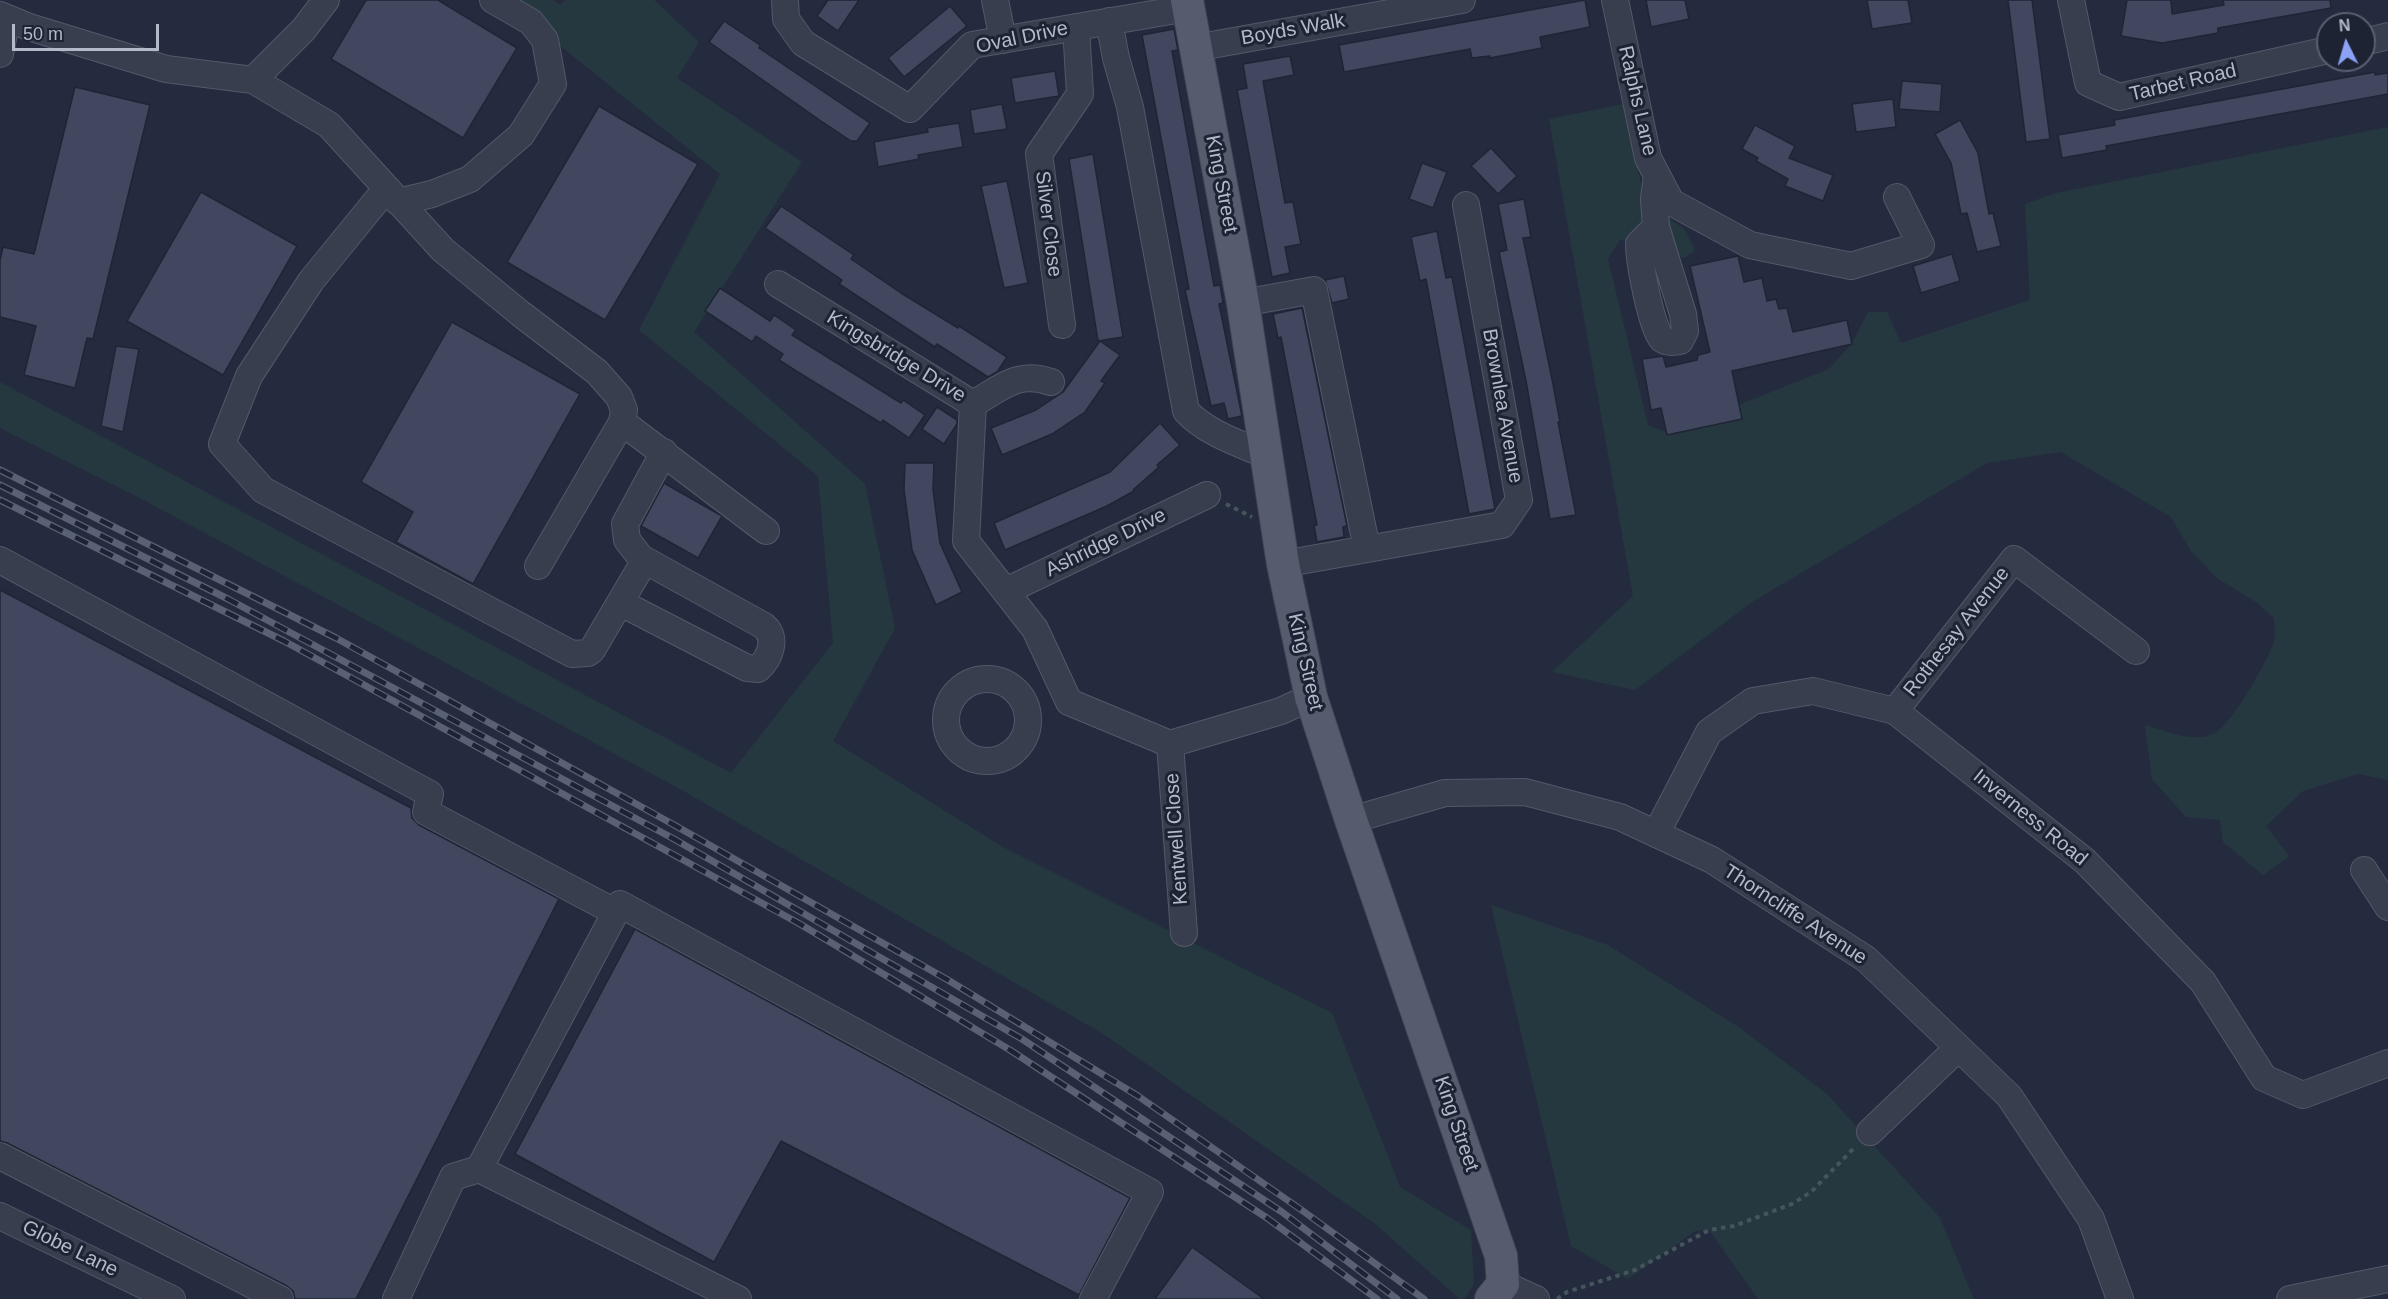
<!DOCTYPE html>
<style>
body{margin:0}
#map{position:relative;width:2388px;height:1299px;overflow:hidden;background:#242b3e;font-family:Helvetica,sans-serif}
canvas{display:block}
.north{position:absolute;left:2316px;top:12px;width:60px;height:60px;box-sizing:border-box;background:#1d2333;border:2px solid #595f6f;border-radius:50%;rotate:355deg;font-size:16px;font-weight:700;line-height:24px;text-align:center;color:#b4b9c9}
.north::after{content:'';display:block;margin:auto;width:21px;height:27px;background:#8ba2f7;clip-path:polygon(50% 0,100% 100%,50% 72%,0 100%)}
.scale{position:absolute;left:12px;top:24px;width:147px;height:27px;box-sizing:border-box;border:3px solid #b4b9c9;border-top:0;padding-left:8px;font-size:18px;line-height:21px;white-space:nowrap;color:#b4b9c9;-webkit-text-stroke:4px #1d2333;paint-order:stroke}
</style>
<div id="map">
<canvas width="2388" height="1299"></canvas>
<div class="north">N</div>
<div class="scale">50 m</div>
</div>
<script>
const context = document.querySelector('canvas').getContext('2d');
context.lineJoin = 'round';
function paint(path, color) { context.fillStyle = color; context.fill(path, 'evenodd'); }
function stroke(path, color, width, dash) { context.strokeStyle = color; context.lineWidth = width; context.lineCap = dash ? 'butt' : 'round'; context.setLineDash(dash || []); context.stroke(path); }
function label(font, color, halo, rows, align = 'center') {
  context.font = font + ' Helvetica,sans-serif'; context.lineWidth = 6; context.setLineDash([]); context.textBaseline = 'middle'; context.strokeStyle = halo; context.fillStyle = color; for (const [text, x, y, turn = 0] of rows) {
    context.save(); context.translate(x, y); context.rotate((+turn || 0) * Math.PI / 180); context.textAlign = isNaN(turn) ? turn : align; if (halo) context.strokeText(text, 0, 0); context.fillText(text, 0, 0); context.restore();
  }
}
paint(new Path2D(`
 M503,0h50l7,5 5,-5h89l45,42 -22,36 125,84 -108,170 171,152 30,144 -62,113 170,106 329,166 68,174 71,43 3,54 -10,15h-4l-86,-76 -269,-188 -425,-246 -540,-291 -140,-70v-46l731,391 102,-130 -15,-167 -179,-146 81,-156z
 M1624,104l11,55 11,43 38,27 11,21 -11,8 -35,-14 -29,-4 -12,19 40,166 20,8 161,-64 23,-26 16,-31h19l14,31 129,-43 -5,-96 31,-11 332,-66v653l-30,-6 -55,17 -37,35 23,30 -26,19 -40,-33 -3,-22 -34,-3 -34,-38 -7,-54c21,6 47,18 68,9 17,-6 56,-75 61,-93 2,-7 0,-16 0,-23l-18,-16 -39,-24 -26,-27 -20,-34 -110,-65 -74,11 -235,139 -117,88 -83,-18 81,-76 -84,-477z
 M1491,905l117,40 129,81 90,68 113,124 34,81h-216l-49,-69 -14,1 -67,48 -57,-33z`), '#26383f');
const building = new Path2D(`
 M366,0h72l79,48 -54,90 -132,-79z
 M828,0h31l-21,31 -21,-15z
 M1585,0l5,27 -50,10 2,11 -52,10v-2l-18,2 -2,-9 -126,23 -5,-27z
 M1646,0h39l4,19 -38,8z
 M1867,0h41l4,23 -40,6z
 M2008,0h24l18,139 -24,3z
 M2127,0h44l1,14 52,-9 -1,-5h107l1,8 -113,20v5l-56,10 -41,-7z
 M950,6l17,20 -63,51 -16,-19z
 M724,21l36,24 -1,3 111,75 -13,18h-6l-33,-22 -109,-77z
 M1174,29l4,21 -6,1 42,235 6,-1 3,18 -4,1 23,112 -14,3 -4,-16 -13,3 -26,-116 4,-1 -47,-254z
 M1290,56l4,19 -31,6 22,122 8,-1 8,42 -16,3 5,26 -18,4 -35,-187 10,-2 -4,-24z
 M1055,71l4,25 -44,7 -4,-25z
 M2375,72v3l13,-2v21l-282,52 1,4 -45,8 -4,-23 57,-10 -1,-5z
 M1902,81l40,3 -2,28 -41,-3z
 M75,87l75,18 -57,234 -6,-1 -12,50 -51,-13 12,-49 -36,-9v-57l3,-13 31,7z
 M1893,99l3,28 -40,5 -4,-28z
 M1002,104l5,25 -33,5 -4,-24z
 M599,106l99,58 -93,156 -98,-58z
 M1960,120l18,33 11,61 4,-1 8,33 -24,6 -10,-39 -6,1 -10,-51 -16,-29z
 M959,123l4,24 -45,8 1,4 -41,8 -4,-25 54,-10 -1,-4z
 M1755,125l40,21 -6,12 44,17 -10,26 -38,-15 3,-7 -32,-18 2,-3 -16,-9z
 M1491,148l26,28 -19,18 -27,-28z
 M1093,154l30,183 -25,4 -29,-182z
 M1422,163l25,9 -14,36 -24,-9z
 M1007,181l21,102 -24,5 -23,-102z
 M201,192l96,54 -74,129 -96,-54z
 M1524,199l7,38 -8,1 30,146 7,38h-2l18,93 -26,4 -24,-138 -27,-129 8,-2 -9,-46z
 M781,206l73,49 -3,4 50,34 57,35 1,-2 48,31 -10,15 -9,5 -51,-33 -2,3 -96,-63 3,-4 -77,-52z
 M1437,231l9,47 6,-1 43,232 -26,5 -43,-235 -6,2 -9,-44z
 M1952,254l8,27 -39,12 -8,-27z
 M1738,256l6,26 18,-4 5,23 9,-2 3,10 8,-1 6,24 54,-12 5,24 -120,27 10,48 -75,16 -6,-27 -10,2 -9,-51 21,-3 3,11 31,-7 1,-5 12,-3 -20,-86z
 M1344,276l5,23 -17,4 -7,-23z
 M720,288l50,33 4,-6 22,15 -4,5 109,68 2,-3 22,15 -16,23 -26,-18 -2,3 -80,-49 -22,-14 4,-6 -27,-18 -4,6 -47,-31z
 M1302,308l45,218 -4,1 1,10 -27,5 -3,-17h3l-36,-188 -3,1 -5,-24z
 M452,322l128,72 -107,190 -77,-42 17,-30 -52,-30z
 M1100,341l20,14 -19,26 4,2 -20,29 -33,22 -50,21 -11,-27 45,-18 27,-18z
 M116,346l23,3 -16,83 -22,-6z
 M937,407l20,13v4l-13,20 -22,-15z
 M1160,423l20,22 -23,20 2,2 -26,23 1,1 -27,15 -102,44 -11,-27 116,-51z
 M905,463h29l-1,27 7,53 22,49 -26,13 -24,-55 -8,-60z
 M664,483l58,33 -24,42 -57,-32z
 M0,590l411,218 1,10 7,7 140,74 -203,400h-61l-2,-8 -6,-5 -280,-143 -7,-2z
 M635,929l495,269 -51,97 -298,-154 -67,121 -199,-108z
 M1192,1247l72,52h-109z`);
paint(building, '#40475e');
stroke(building, '#1f2535', 1.5);
const minor = new Path2D(`
 M785,0l1,19 17,24 107,66 62,-64 216,-37
 M995,0l8,40
 M1615,0l33,158 23,44 79,43 101,21 70,-21 -24,-48
 M2071,0l17,83 31,14 209,-47
 M0,15l29,12 137,42 87,11 76,45 114,125 78,64 76,58 22,25 5,13 -2,12 -84,144
 M1109,21l7,37 14,49 56,304c20,22 55,33 82,45
 M2364,42l24,-6
 M1195,48l267,-48
 M0,54l7,-36
 M253,80l51,-51 22,-29
 M386,189l-75,92 -62,95 -27,68 41,46 309,164 16,-1 4,-3 53,-90
 M398,202l34,-8 38,-15 51,-44 32,-51 -8,-44 -14,-18 -38,-22
 M1656,227l-17,17c0,16 12,84 23,95 5,4 11,3 18,2l5,-10 -2,-17 -27,-87 -2,-28 3,-23
 M778,284l195,120 -7,137 69,88 34,73 101,42 111,-33 30,-14
 M1243,303l71,-13 53,259
 M1062,325l-23,-171 41,-60 -4,-67
 M973,404c28,-16 45,-34 78,-22
 M622,422l144,109
 M0,560l430,234 -4,18 189,100
 M1283,564l219,-39 17,-25 -53,-295
 M1006,591l201,-96
 M621,603l126,65 11,1c12,-11 20,-31 6,-43l-123,-68 -14,-18 -2,-16 39,-72
 M946 720a41 41 0 1 1 82 0a41 41 0 1 1-82 0Z
 M1895,711l119,-152 122,92
 M1170,744l14,189
 M1351,820l94,-27 80,-1 95,25 92,43 154,99 143,137 82,123 29,80
 M1656,834l53,-102 44,-31 60,-10 82,20 190,150 118,121 61,96 39,17 85,-32
 M2364,870l24,37
 M1870,1132l88,-84
 M0,1156l280,143
 M0,1216l172,83
 M1503,1284l33,15
 M396,1299l57,-122 26,-8
 M738,1299l-259,-130 141,-265 530,288 -57,107
 M2290,1299l98,-20`);
const major = new Path2D(`
 M1187,0l56,303 40,261 28,133 40,123 150,436 2,28 -12,15`);
stroke(minor, '#535969', 28);
stroke(major, '#414757', 34);
stroke(new Path2D(`
 M1226,504l26,13
 M1557,1299l10,-7 68,-22 74,-40 25,-4 58,-22 19,-12 44,-45`), '#44555c', 4, [4.5, 4.5]);
stroke(minor, '#383e4e', 26);
stroke(major, '#565c6e', 32);
const rail = new Path2D(`
 M0,470l336,168 340,188 272,154 190,116 165,115 121,88
 M0,485l228,114 446,240 348,200 260,173 115,87
 M0,500l284,141 516,283 210,126 257,168 110,81`);
stroke(rail, '#5a6175', 7);
stroke(rail, '#1d2333', 4.5, [14]);
label('20px', '#b4b9c9', '#1d2333', [
 ["Boyds Walk",1293,30,-10],
 ["Oval Drive",1022,38,-12],
 ["Tarbet Road",2183,83,-13],
 ["Ralphs Lane",1637,101,77],
 ["King Street",1221,184,79],
 ["Silver Close",1048,224,83],
 ["Kingsbridge Drive",896,357,31],
 ["Brownlea Avenue",1502,406,80],
 ["Ashridge Drive",1106,543,-26],
 ["Rothesay Avenue",1957,632,-52],
 ["King Street",1305,662,77],
 ["Inverness Road",2030,818,39],
 ["Kentwell Close",1177,839,-94],
 ["Thorncliffe Avenue",1795,915,33],
 ["King Street",1456,1124,71],
 ["Globe Lane",70,1249,26]
]);
</script>
